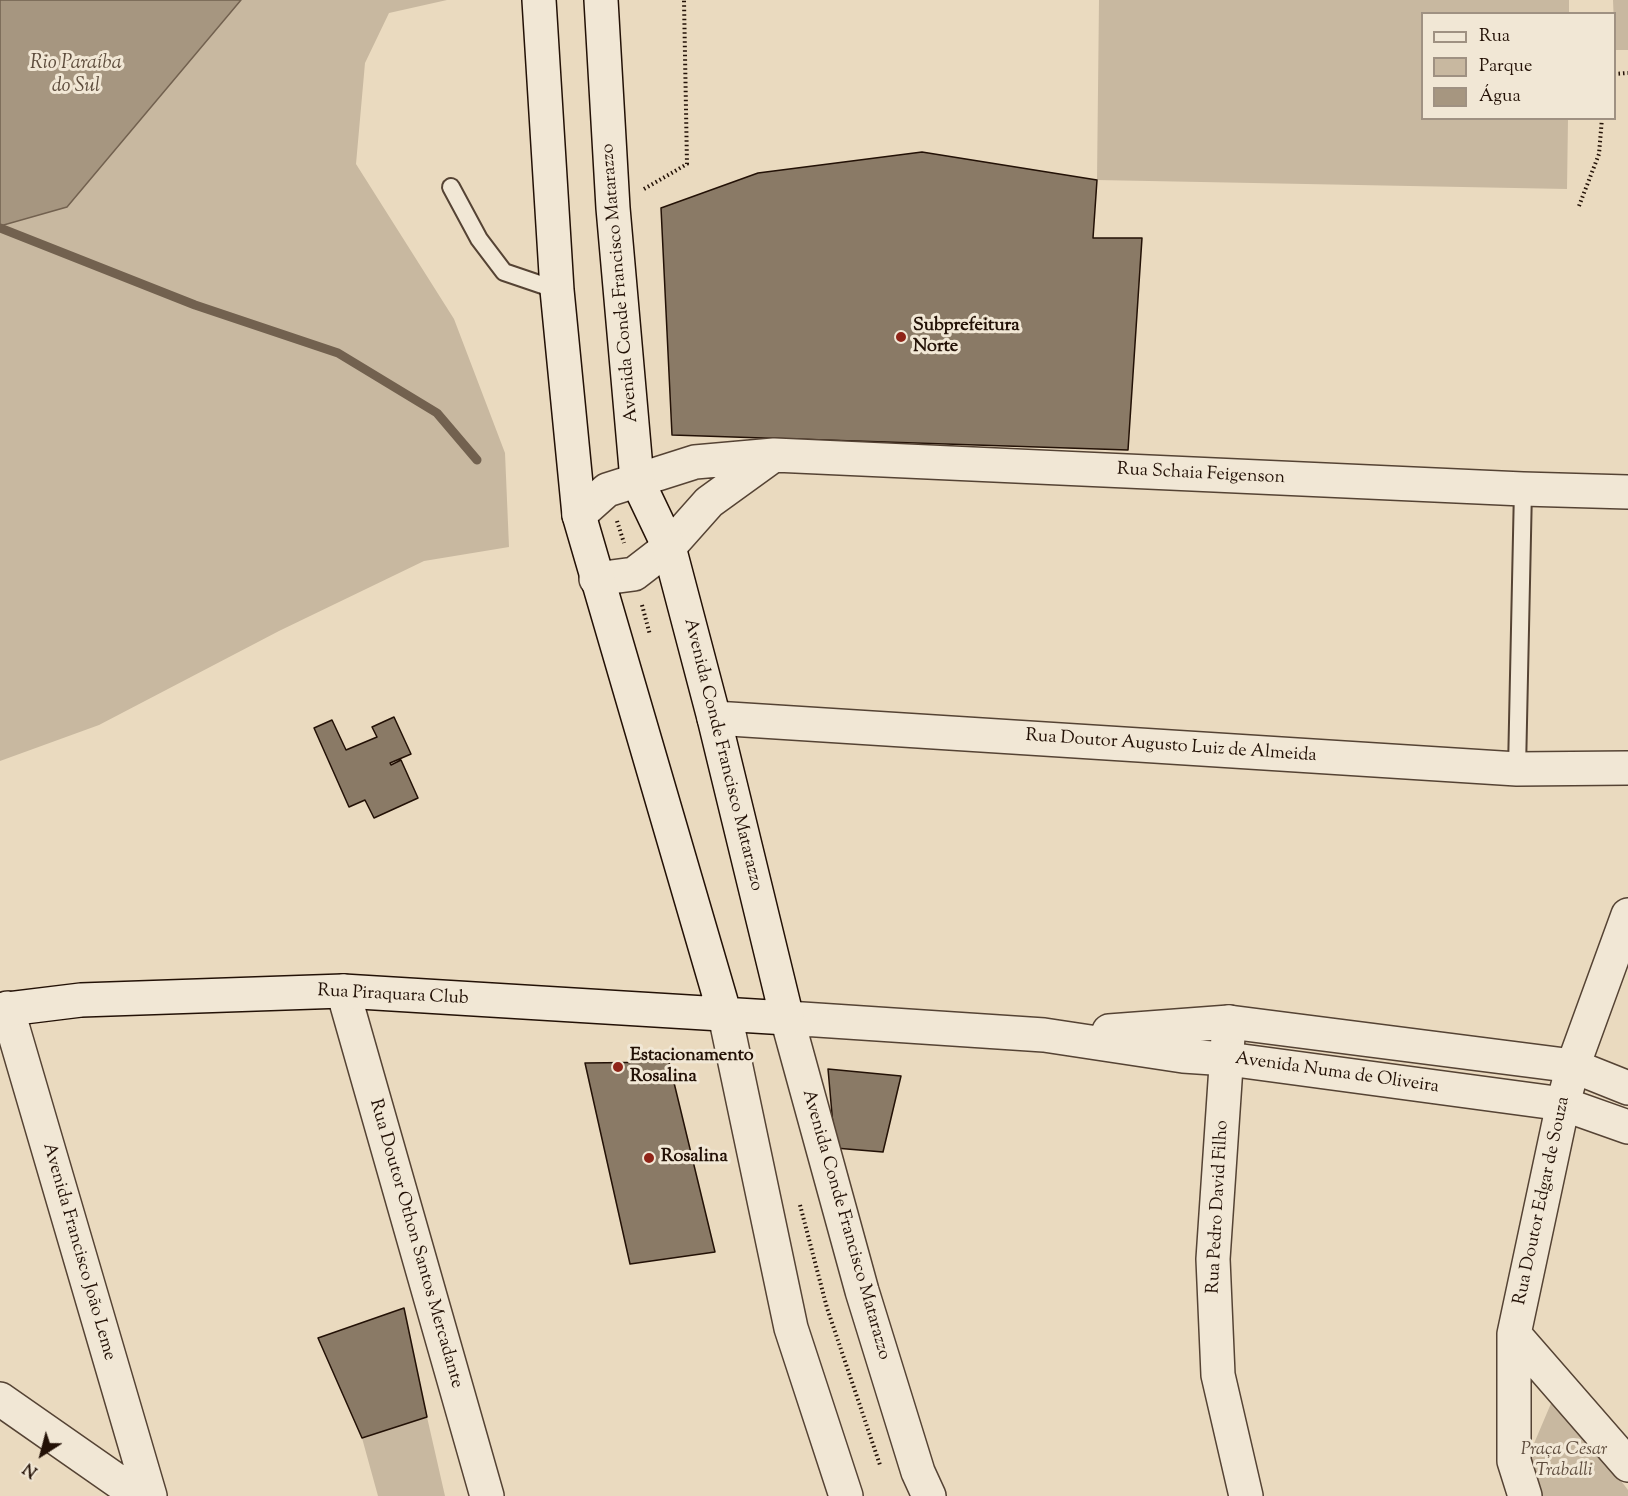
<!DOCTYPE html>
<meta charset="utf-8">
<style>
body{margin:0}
#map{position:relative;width:1628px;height:1496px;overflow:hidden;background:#eadabf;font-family:"Sorts Mill Goudy",serif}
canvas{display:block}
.legend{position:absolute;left:1421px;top:12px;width:195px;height:108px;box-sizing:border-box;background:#f1e7d5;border:2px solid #9f9182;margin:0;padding:8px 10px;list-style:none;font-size:18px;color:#231106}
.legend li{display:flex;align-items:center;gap:12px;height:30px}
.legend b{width:30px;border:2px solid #9f9182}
.north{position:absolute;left:12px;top:1424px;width:60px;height:60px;-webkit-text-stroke:4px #f1e7d5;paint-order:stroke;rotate:216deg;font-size:16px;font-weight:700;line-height:24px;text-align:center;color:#231106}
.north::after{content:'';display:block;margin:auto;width:21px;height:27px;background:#231106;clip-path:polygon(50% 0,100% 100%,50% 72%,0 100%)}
</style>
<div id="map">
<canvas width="1628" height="1496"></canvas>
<ul class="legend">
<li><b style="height:8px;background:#f1e7d5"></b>Rua</li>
<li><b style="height:16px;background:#c8b8a0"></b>Parque</li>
<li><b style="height:16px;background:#a69680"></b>Água</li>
</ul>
<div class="north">N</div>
</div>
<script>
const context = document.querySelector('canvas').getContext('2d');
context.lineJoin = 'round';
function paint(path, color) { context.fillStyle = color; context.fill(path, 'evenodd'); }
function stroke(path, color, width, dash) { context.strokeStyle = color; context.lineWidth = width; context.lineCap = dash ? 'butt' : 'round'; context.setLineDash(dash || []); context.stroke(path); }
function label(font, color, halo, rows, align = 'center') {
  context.font = font + ' "Sorts Mill Goudy",serif'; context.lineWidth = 6; context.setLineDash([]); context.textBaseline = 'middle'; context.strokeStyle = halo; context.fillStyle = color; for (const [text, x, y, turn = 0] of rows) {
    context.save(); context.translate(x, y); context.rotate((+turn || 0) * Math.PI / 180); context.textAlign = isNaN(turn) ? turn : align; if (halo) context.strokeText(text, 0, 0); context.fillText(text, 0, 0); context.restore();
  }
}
paint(new Path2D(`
 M241,0h206l-58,13 -24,50 -9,101 98,155 51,134 4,94 -85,14 -145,70 -180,94 -99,36v-535l67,-19z
 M1099,0h470v13l-147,1v104l146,1 -1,70 -470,-9z
 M1613,0h15v50h-13z
 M1555,1394l73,96v6h-87l-14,-36z
 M427,1417l18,79h-67l-16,-58z`), '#c8b8a0');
const water = new Path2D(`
 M0,0h241l-174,207 -67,19z`);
paint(water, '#a69680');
stroke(water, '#72614f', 1.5);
stroke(new Path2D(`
 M0,228l195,77 143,48 99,60 40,47`), '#72614f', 9);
const building = new Path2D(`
 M922,152l175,28 -4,58h49l-14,212 -456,-15 -11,-227 97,-35z
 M394,717l17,37 -21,9 1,2 10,-5 17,38 -44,20 -9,-18 -16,7 -35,-79 18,-8 14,30 31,-13 -5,-10z
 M669,1062l46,190 -85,12 -45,-201z
 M828,1069l73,7 -18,76 -48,-4z
 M404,1308l23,109 -65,21 -44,-100z`);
paint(building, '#8a7a66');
stroke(building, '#231106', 1.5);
const service = new Path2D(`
 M451,187l28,52 25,33 53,18
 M1517,769l6,-280`);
const minor = new Path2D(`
 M579,515l28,-25 88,-28 79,-7 749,34 105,3
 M596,579l38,-5 35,-27 40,-45 65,-47
 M714,718l803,51 111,-1
 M343,991l144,505
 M7,1008l143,488
 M1229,1022l-16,237 5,116 28,121
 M1514,1334l114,131
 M0,1399l139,97
 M1525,1496l-11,-35v-127l49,-230 10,-38 55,-151`);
const tertiary = new Path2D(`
 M725,1015l66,313 55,168
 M1109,1031l120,-9 344,44 55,22
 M929,1496l-11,-24 -56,-181 -75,-273 257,17 139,21 45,3 335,45 65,23`);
const secondary = new Path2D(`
 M539,0l18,290 22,225 146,500
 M0,1010l81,-10 262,-9 444,27 -73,-300 -45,-171 -32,-67 -24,-272 -12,-208`);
stroke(service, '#554334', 20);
stroke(minor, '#554334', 36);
stroke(tertiary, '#554334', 36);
stroke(secondary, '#231106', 36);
stroke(new Path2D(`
 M1614,74l14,-1
 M644,189l43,-25 -3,-164
 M1579,206l20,-52 3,-36
 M617,521l7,22
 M642,605l8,30
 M800,1205l27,103 53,157`), '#231106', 4, [1.5, 3]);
stroke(service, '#f1e7d5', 16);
stroke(minor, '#f1e7d5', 33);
stroke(tertiary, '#f1e7d5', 33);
stroke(secondary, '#f1e7d5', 33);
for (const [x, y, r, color] of [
 [901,337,6,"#8f2418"],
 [618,1067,6,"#8f2418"],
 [649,1158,6,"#8f2418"]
]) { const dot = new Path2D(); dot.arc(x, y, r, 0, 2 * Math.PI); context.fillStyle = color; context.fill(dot); stroke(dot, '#f1e7d5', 2); }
label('18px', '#231106', '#f1e7d5', [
 ["Avenida Conde Francisco Matarazzo",621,283,-95],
 ["Rua Schaia Feigenson",1201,475,3],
 ["Rua Doutor Augusto Luiz de Almeida",1171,747,4],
 ["Avenida Conde Francisco Matarazzo",722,755,76],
 ["Rua Piraquara Club",393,996,3],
 ["Avenida Numa de Oliveira",1337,1074,8],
 ["Rua Doutor Edgar de Souza",1543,1201,-78],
 ["Rua Pedro David Filho",1219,1207,-87],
 ["Avenida Conde Francisco Matarazzo",845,1225,74],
 ["Rua Doutor Othon Santos Mercadante",415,1244,74],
 ["Avenida Francisco João Leme",78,1252,74]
]);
label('bold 18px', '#231106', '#f1e7d5', [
 ["Subprefeitura",913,327],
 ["Norte",913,348],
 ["Estacionamento",630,1057],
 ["Rosalina",630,1078],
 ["Rosalina",661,1158]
], 'left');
label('italic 18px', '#5d4b3c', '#f1e7d5', [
 ["Praça Cesar",1564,1451],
 ["Traballi",1564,1472]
]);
label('italic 20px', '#5e4d3d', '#f1e7d5', [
 ["Rio Paraíba",76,65],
 ["do Sul",76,88]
]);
</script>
